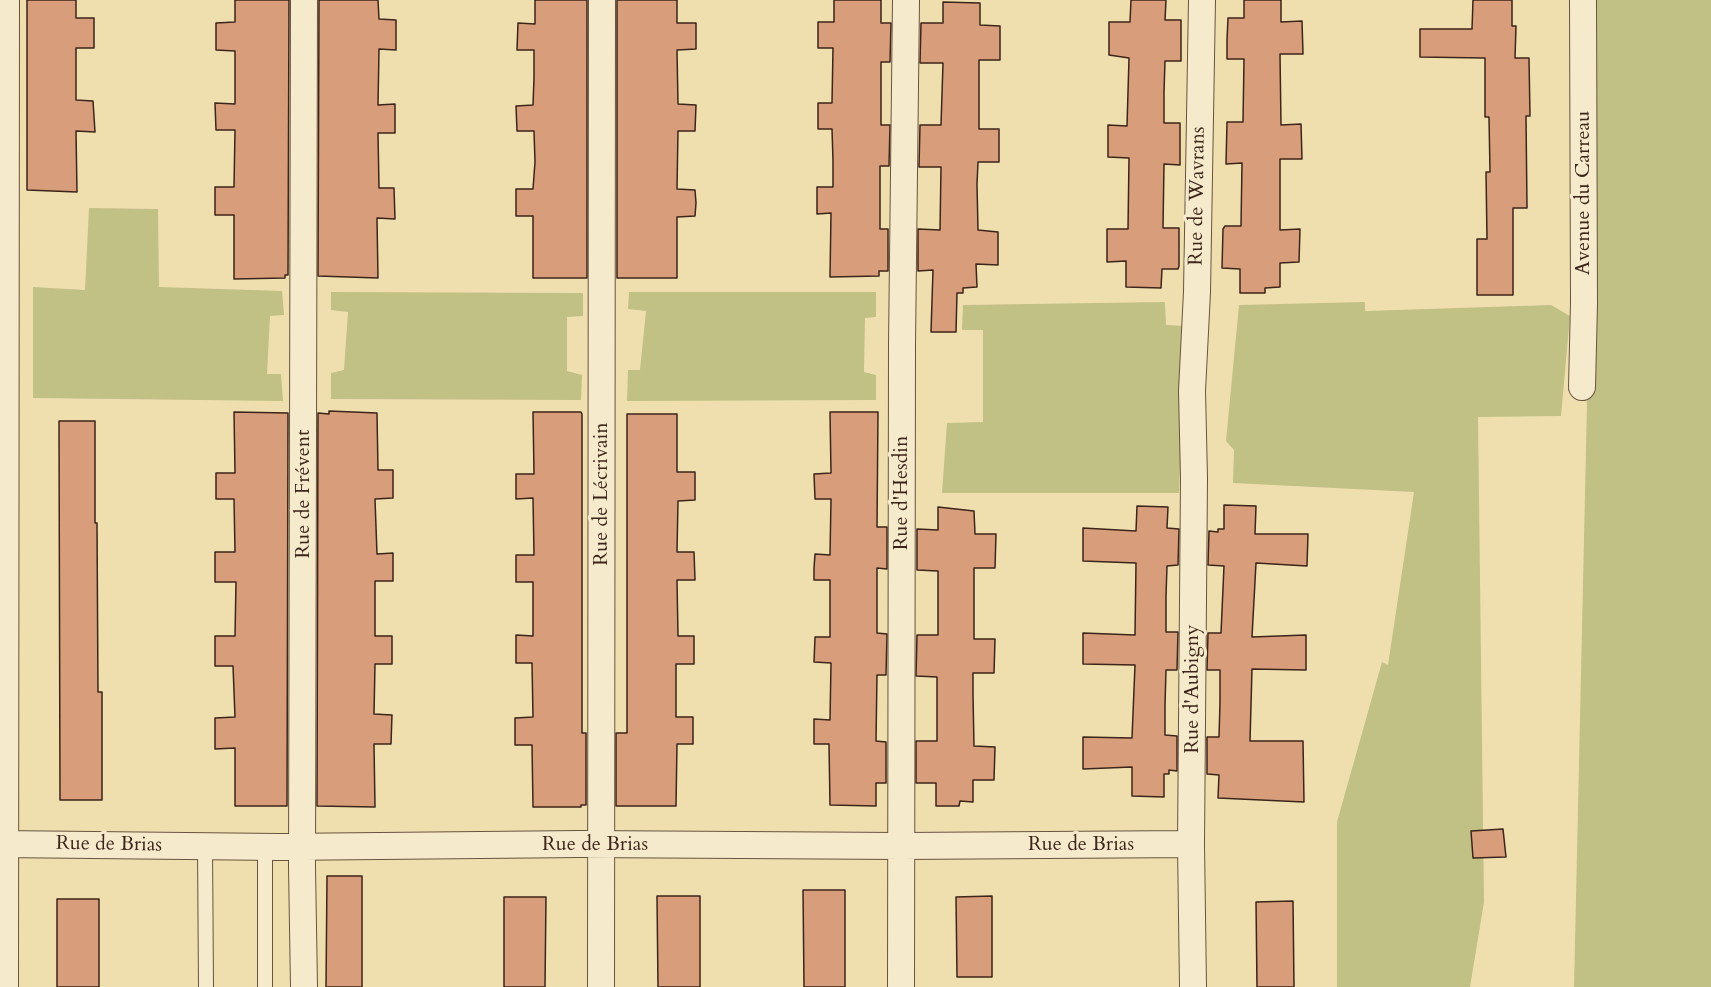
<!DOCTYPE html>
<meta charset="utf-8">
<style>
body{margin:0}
canvas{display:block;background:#efdfaf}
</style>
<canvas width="1711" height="987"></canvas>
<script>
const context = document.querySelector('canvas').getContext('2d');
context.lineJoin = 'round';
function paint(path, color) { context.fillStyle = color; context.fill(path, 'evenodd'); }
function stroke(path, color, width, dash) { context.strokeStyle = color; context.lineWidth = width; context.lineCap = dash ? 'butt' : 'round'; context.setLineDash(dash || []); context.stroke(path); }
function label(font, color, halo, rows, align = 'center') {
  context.font = font + ' Cardo,serif'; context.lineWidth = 6; context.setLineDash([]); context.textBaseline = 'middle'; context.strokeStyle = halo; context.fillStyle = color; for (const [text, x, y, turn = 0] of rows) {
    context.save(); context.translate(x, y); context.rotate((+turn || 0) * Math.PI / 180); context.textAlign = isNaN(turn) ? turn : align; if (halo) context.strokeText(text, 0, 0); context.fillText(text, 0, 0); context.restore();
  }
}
paint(new Path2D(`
 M1596,0h115v987h-137z
 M89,208l69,1 1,78 123,4 2,24 -14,1 -3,58h14l2,27 -250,-3v-111l52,3z
 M331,292l252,1v23l-16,1v54l15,4 -1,25 -250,-1v-26l13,-3 4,-58 -17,-2z
 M629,292h247v25l-11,1 -1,54 12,3v25l-249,1 1,-31h12l6,-59 -18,-2z
 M1165,302l1,23 19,1 -6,167h-237l5,-70 36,-1v-92h-21l1,-25z
 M1365,302v9l186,-6 19,11 -9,100 -83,1 6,485 -14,85h-133v-165l45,-160 6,3 26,-173 -181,-9 1,-33 -8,-9 13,-136z`), '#c1c085');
const building = new Path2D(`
 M27,0h49v18h18v30h-18v52l17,1 2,31 -19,-1 1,61 -50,-2z
 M235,0h54l-1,275h-3v3l-51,1v-64h-19v-28h19l1,-57h-19l-1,-27 20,1v-53l-19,-1v-27l19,-1z
 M319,0h59l1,19 17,1v30l-17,-1 -1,56 17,-1v29h-17l1,55h15l1,31 -18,-1 1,60 -60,-2z
 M535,0h52v278h-54v-62h-17v-27h17l2,-27 -1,-31h-17l-1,-25 17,-1 1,-27v-28h-17l1,-27 17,1z
 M617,0h60v23h19v26l-19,1 1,54 18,1 -1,26h-17l-1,58 18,1 1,13 -1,13 -18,1v61h-60z
 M834,0h47v23h10l-1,39h-9v63h9l-1,41h-9v63h8v42h-9v5l-49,1 1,-64 -14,1v-27h16v-26l-1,-32h-14v-26h14l1,-55h-15v-26h16z
 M1131,0h35l-1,20h16v41h-16l-1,31v31h16v42l-16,-1 -1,64h16v38l-1,3h-16l-1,19 -35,-1v-26l-19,1v-33h21l1,-71 -21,-1v-32l19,1 2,-68 -20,-3v-33h21z
 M1244,0h37v22l21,-1 1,33h-23l1,71 20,-1 1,35h-22v71l20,-1 -1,33 -19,1v24l-15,1v5h-25v-24l-18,-1 1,-39 2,-3h16l1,-63 -16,1 1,-42h16l1,-63h-17v-19l1,-22h16z
 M1473,0h39v26h4l-1,32h14l1,58h-4l1,92h-14v87h-36v-56h10l-1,-67h4l-1,-55h-4v-59l-65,-1v-28h52z
 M943,2l37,1v22l20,1v34h-21v69h20v33h-21l-1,22 1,46 20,2v33l-22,-1 1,23 -14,1v5h-6l-1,39h-25l2,-62 -15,1v-42l22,1 1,-63h-22l1,-42h21l2,-62h-23l1,-40h22z
 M329,411l48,2 1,57h15v28l-18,1 2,55 16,-1v28h-18v55h17v28h-17l-1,50 18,1 -1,29h-17l1,63 -58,-1 1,-393 11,1z
 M234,412l54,1 -1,393h-52v-58l-20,1v-31l20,-1 -2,-51h-18v-30h20l1,-54h-21v-30h20l-1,-53h-18v-26h19z
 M533,412h48l1,2v319h4v72h-5v2h-48l-1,-62h-17v-27l18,-1 -1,-54h-16v-28l17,1v-54h-17v-27h18l-1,-57 -17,1v-25h18z
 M830,412h48l-1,115h10v42l-10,-1v65l10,1 -1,41h-9l-1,66 10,1v41h-10v23l-46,-1 -1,-61h-15v-25l16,1 1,-57 -17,-1 1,-25h15v-57h-16v-12l1,-14 15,1 1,-56h-16l-1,-25 17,-1z
 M627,414h50v58h18v28l-17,1 -1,51h17l1,28h-18l1,56h16v28h-18v53h17v27h-16l-1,62h-60v-73h11z
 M59,421h36v102h2l1,169h4v108h-42z
 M1224,505l32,1 -1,28h53l-1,32 -51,-3 -4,74 54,-2v35l-54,-1 -2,72h53l1,61 -86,-4 1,-23 -12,-1v-37h12l1,-35v-32h-13l1,-37h13l3,-67 -16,-1 1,-34 9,1v-3h6z
 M1137,506l31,1 -1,21 12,1 -1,36 -11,1 -1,30v36h12l-1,38h-11l-1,35v30l12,1v35l-8,-1v4h-5v23l-32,-1v-29l-49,2v-32l49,1 3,-73 -52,-1v-31l52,2 1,-72 -53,-2v-33l53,3z
 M938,507l36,4 1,23h21l-1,34h-21v71h21l-1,34h-21v22l1,51 21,1 -1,33h-21v22l-13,-1 -1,5h-23v-23h-20v-42h21v-64l-21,-1 1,-41h21v-64l-21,-1v-41l21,1z
 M1503,829l3,28 -33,1 -2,-27z
 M327,876h35v111h-36z
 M803,890h42v97h-41z
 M657,896h43v91h-42z
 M992,896v81h-35l-1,-80z
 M504,897h42l-1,90h-41z
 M57,899h42v88h-42z
 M1293,901l1,86h-37l-1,-85z`);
paint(building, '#d89e7b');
stroke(building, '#3c251a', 1.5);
const lane = new Path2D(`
 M205,846l1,141
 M265,987v-140`);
const street = new Path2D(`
 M304,0l-2,867 2,120
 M1582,387l2,-84 -1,-303
 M0,844l279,3 302,-3 320,2 290,-2
 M5,987l1,-987
 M601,987l1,-987
 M901,987l1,-642 4,-345
 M1193,987l-2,-143 3,-366 -2,-87 5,-99 5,-292`);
stroke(lane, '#69543f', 16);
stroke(street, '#69543f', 28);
stroke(lane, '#f5eacb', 14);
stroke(street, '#f5eacb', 26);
label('20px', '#3c251a', '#f5eacb', [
 ["Avenue du Carreau",1584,193,-90],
 ["Rue de Wavrans",1198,196,-89],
 ["Rue d'Hesdin",902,493,-90],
 ["Rue de Frévent",304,494,-90],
 ["Rue de Lécrivain",602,494,-90],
 ["Rue d'Aubigny",1193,689,-90],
 ["Rue de Brias",109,845,1],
 ["Rue de Brias",595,845],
 ["Rue de Brias",1081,845]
]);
</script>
